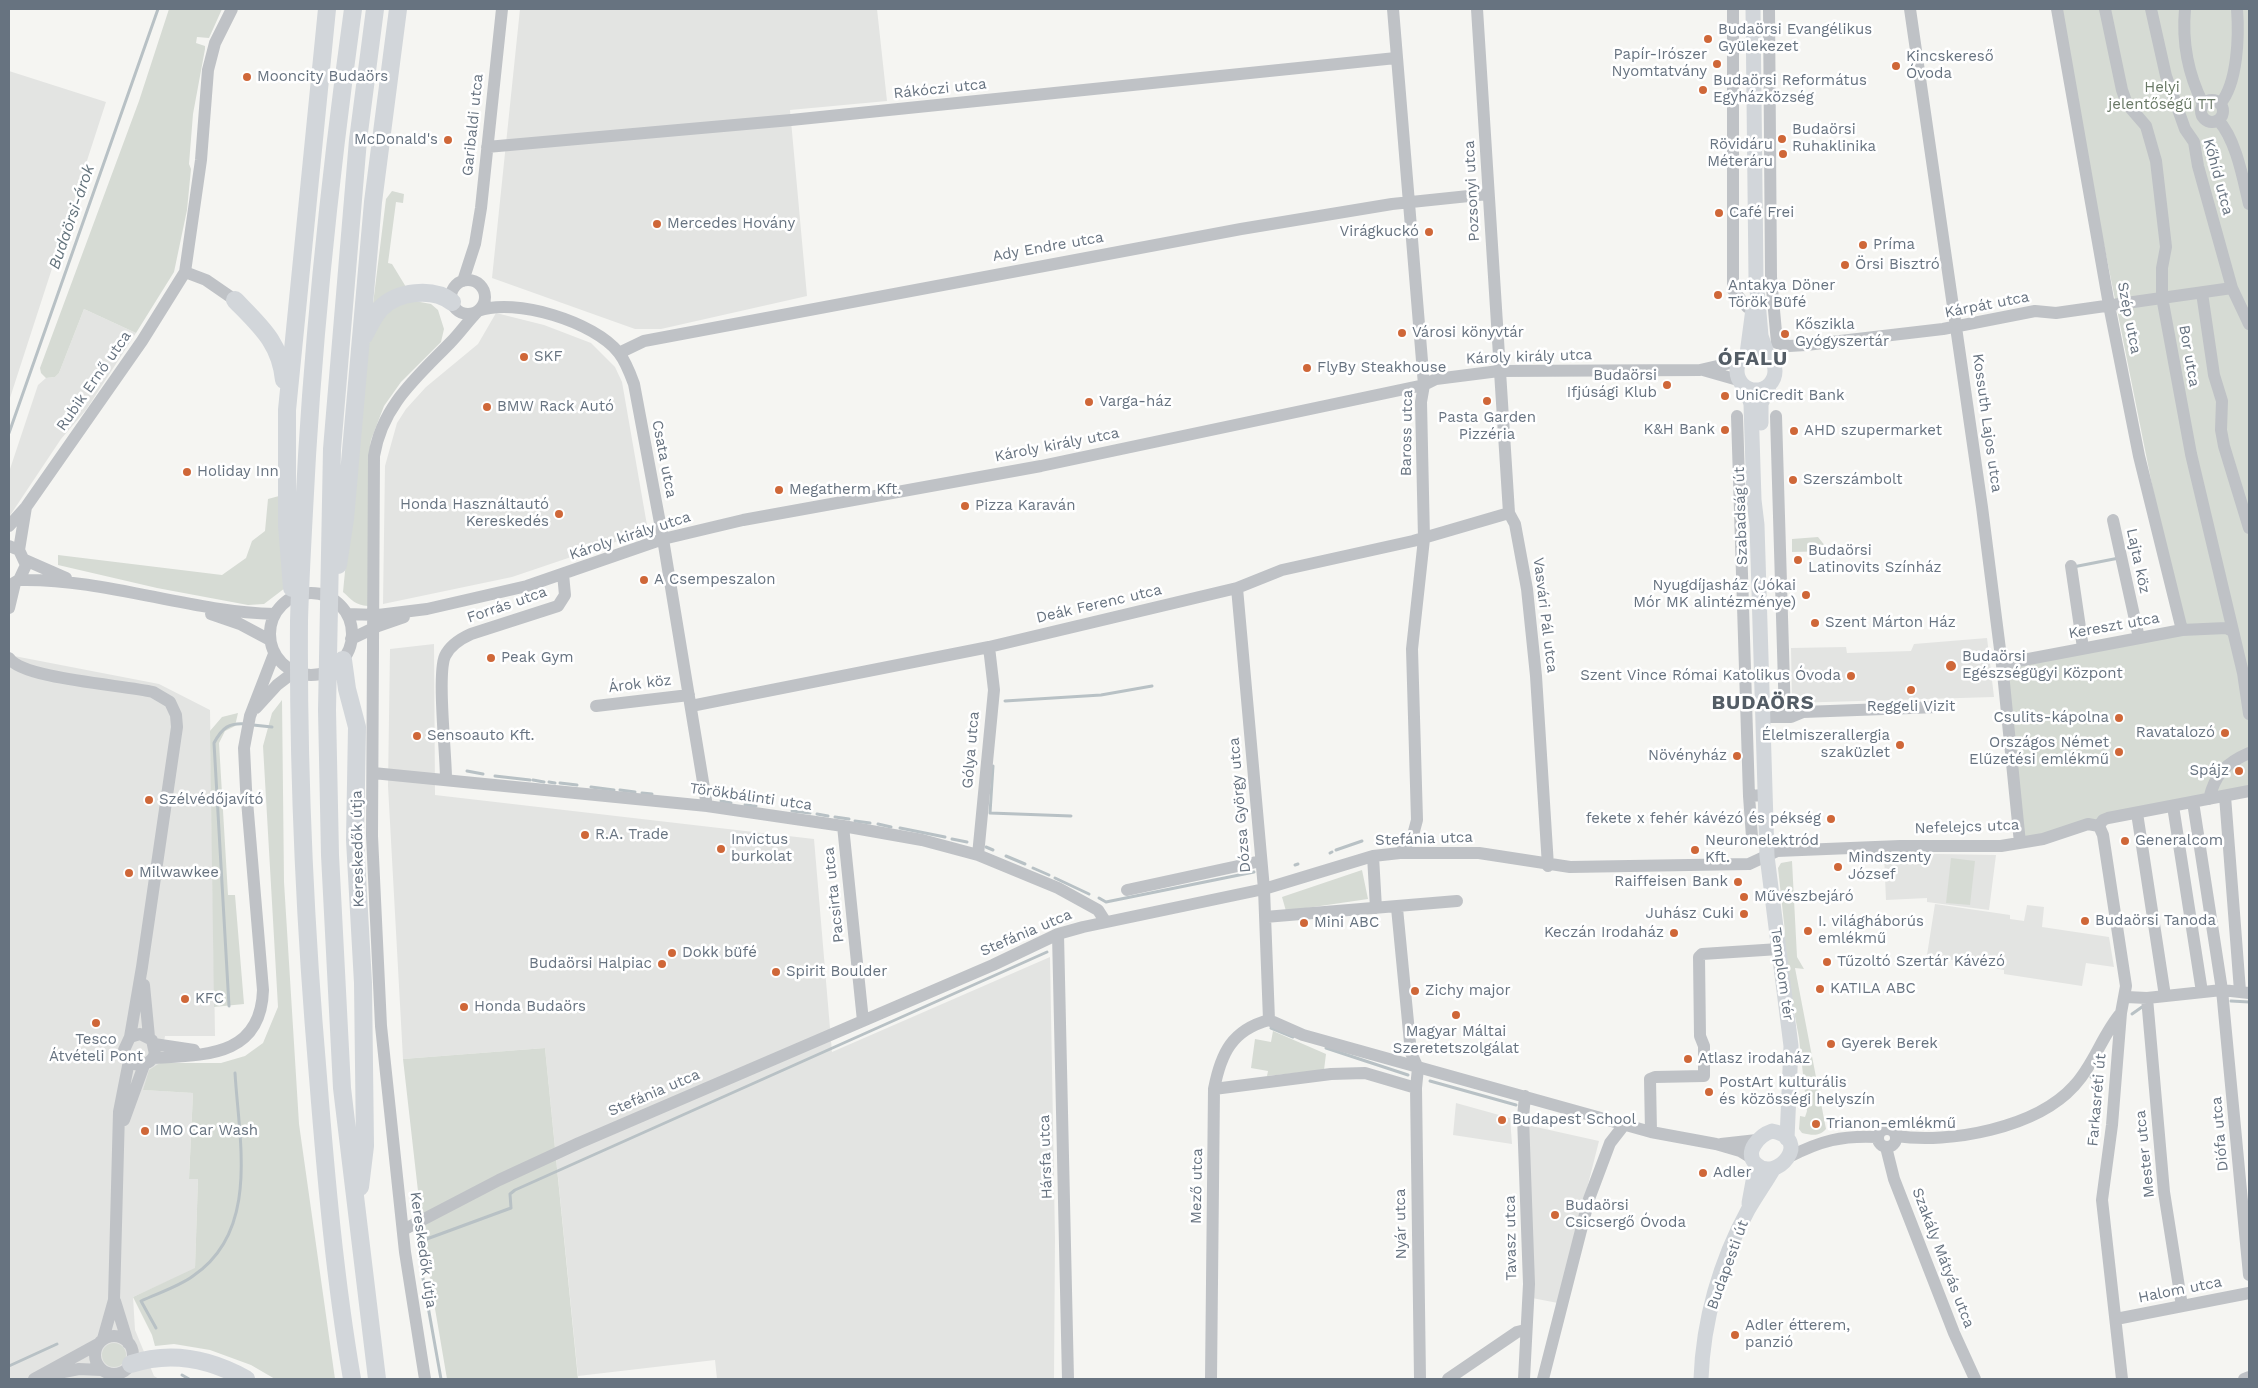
<!DOCTYPE html>
<meta charset="utf-8">
<style>
body{margin:0}
#map{position:relative;width:2258px;height:1388px;overflow:hidden;background:#f5f5f2;font-family:"Work Sans",sans-serif}
canvas{display:block}
.frame{position:absolute;inset:0;border:10px solid #677380;pointer-events:none}
</style>
<div id="map">
<canvas width="2258" height="1388"></canvas>
<div class="frame"></div>
</div>
<script>
const context = document.querySelector('canvas').getContext('2d');
context.lineJoin = 'round';
function paint(path, color) { context.fillStyle = color; context.fill(path, 'evenodd'); }
function stroke(path, color, width, dash) { context.strokeStyle = color; context.lineWidth = width; context.lineCap = dash ? 'butt' : 'round'; context.setLineDash(dash || []); context.stroke(path); }
function label(font, color, halo, rows, align = 'center') {
  context.font = font + ' "Work Sans",sans-serif'; context.lineWidth = 5; context.setLineDash([]); context.textBaseline = 'middle'; context.strokeStyle = halo; context.fillStyle = color; for (const [text, x, y, turn = 0] of rows) {
    context.save(); context.translate(x, y); context.rotate((+turn || 0) * Math.PI / 180); context.textAlign = isNaN(turn) ? turn : align; if (halo) context.strokeText(text, 0, 0); context.fillText(text, 0, 0); context.restore();
  }
}
paint(new Path2D(`
 M520,9h357l10,92 -97,9 17,186 -146,33h-26l-143,-51z
 M9,71l97,31 -97,299z
 M84,309l52,24 -50,77 -25,29 -52,78v-45l29,-87 8,-7 9,-1 4,-4z
 M496,313l48,12 47,18 24,24 7,15 26,149 -136,46 -129,27 2,-138 12,-43 9,-14 20,-22 52,-43z
 M1987,638l7,59 -202,6 -1,-55 55,-1 1,6 64,-2 3,-7z
 M434,644l1,151 379,44 18,213 218,-95 5,281 -1,141h-337l-2,-19 -137,16 -33,-328 -142,11 -15,-273 2,-137z
 M9,655l150,29 51,26 5,326h-50l-5,27 -16,27 49,3 -4,86h9l-3,90 -62,28 2,33 19,46 5,3h-150z
 M1938,854l58,1 -7,55 -62,-8v-4l-41,2 -2,-45z
 M1935,904l75,11v4l14,2 3,-16 17,2 -2,20 67,10 5,30 -28,-4 -4,23 -78,-12v-4l-77,-15z
 M1456,1103l54,15 2,26 -59,-9z
 M1527,1125l72,16 -41,162 -26,-5z`), '#e3e4e2');
paint(new Path2D(`
 M169,9h53l-13,29 -12,-1 -1,6 9,3v3l-12,65 -4,50 2,5 -4,41 -13,62 -38,61 -52,-24 -25,64 -4,4 -9,1 -5,-5 -1,-5 99,-267z
 M2057,9h192v782l-229,52 -18,-179 179,-34z
 M392,191l12,3 -1,9 -7,-1 -8,61 4,1 14,23 -33,17 13,-105z
 M409,300l22,4 7,6 6,19 -3,13 -40,40 -17,24 -13,34 -3,22v144c-13,-1 -16,-6 -25,-14l24,-244 15,-36z
 M279,496l6,92 -21,16 -16,1 -91,-17 -99,-23v-10l164,20 24,-17 6,-17 13,-10 3,-32z
 M1818,537l8,10 9,4 -43,1v-13z
 M282,700l2,182 15,242 36,255h-60l-24,-14 -41,-15 -36,-6 -19,2 -3,-11 -19,-38 62,-29 3,-89h-9l4,-86 -50,-3 6,-20 11,-7h61l24,-7 18,-13 15,-36 -15,-261 9,-33z
 M238,713l-3,13 -10,5 -6,12 9,152h7l9,109 -30,3 -4,-276 12,-14z
 M1951,858l24,3 -5,44 -24,-2z
 M1792,861l5,96 7,12 -9,-1 31,161c-7,8 -14,6 -24,4l-3,-4 1,-13 5,1 2,-6 -8,-73 -16,-86 2,-20 -7,-64 3,-5z
 M1362,870l6,29 -82,12 -4,-14z
 M1273,1031l53,23 -2,16 -57,6 1,-5 -17,-3 4,-29 16,3z
 M545,1048l33,331h-131l-23,-135 -21,-185z
 M102 1355a12 12 0 1 1 24 0a12 12 0 1 1-24 0Z`), '#d6dbd4');
stroke(new Path2D(`
 M9,433l149,-424
 M2073,567l46,-9
 M1005,701l96,-6 51,-9
 M253,725l19,2
 M993,766l-3,47 81,3
 M467,771l16,3
 M495,776l35,4
 M533,780l11,2
 M549,782l6,1
 M560,783l17,2
 M591,787l23,3
 M620,790l15,2
 M642,793l10,1
 M721,801l10,2
 M745,805l11,1
 M792,811l18,2
 M817,814l11,2
 M835,817l14,2
 M855,821l15,2
 M878,824l13,3
 M900,828l45,9
 M952,839l15,3
 M986,847l7,3
 M1336,850l26,-9
 M1330,853l2,-1
 M1006,856l19,8
 M1295,865l3,-1
 M1033,868l16,7
 M1055,878l34,16
 M1099,898l7,4 148,-30
 M2231,1001l18,1
 M229,1006l-15,-263c8,-15 15,-21 33,-19
 M2132,1014l10,-7
 M1271,1028l22,9
 M1326,1048l82,27
 M2091,1077l2,-2
 M1430,1081l86,24
 M156,1328l-15,-27c17,-8 37,-14 52,-25 67,-45 46,-135 42,-203
 M9,1366l48,-22
 M182,1375l7,4
 M441,1379l-22,-123v-8l5,-8 87,-32 -1,-14 5,-4 532,-238`), '#b8c1c5', 3);
stroke(new Path2D(`
 M1393,9l31,376 -3,17 3,137 -12,110 5,171 -4,15 -13,18
 M1477,9l32,504 6,11 12,65 9,87 12,190
 M1733,9v281l14,17 6,1
 M1769,9l2,268 6,66 12,3 17,-1 137,-16 92,-18 21,2 176,-25
 M1910,9l72,498 21,166 17,170
 M2057,9l52,296 30,151 43,174
 M2105,9l17,81 5,14 19,22 10,35 10,86 -4,21v29l29,157 52,219 6,41
 M2151,9l15,67 19,53 9,13 4,24 34,122 17,36
 M2185,9c-3,33 3,65 18,95
 M2201 111a11 11 0 1 1 22 0a11 11 0 1 1-22 0Z
 M2220,104c18,-21 19,-69 17,-95
 M2218,120c18,19 25,59 31,84
 M487,147l304,-27 605,-62
 M185,272l21,8 29,20
 M451 297a17 17 0 1 1 34 0a17 17 0 1 1-34 0Z
 M463,281l12,-37 6,-36 21,-199
 M2202,293l12,82 8,26 -1,29 3,16 25,82
 M619,353l25,-12 597,-112 151,-25 96,-10
 M1703,370l35,10
 M1737,416l12,380 15,-1
 M1776,416l9,301
 M2113,520l26,118
 M9,526l17,-19 116,-166 43,-69 16,-112 7,-90 7,-27 17,-34
 M9,546l10,4 7,15 -7,15 -10,6
 M19,550l7,-43
 M25,560l41,18
 M2071,566l12,82
 M19,580c87,-2 169,32 256,34
 M1237,588l27,301 5,131
 M270 634a41 41 0 1 1 82 0a41 41 0 1 1-82 0Z
 M9,608l6,-25
 M211,614l29,10 30,16
 M347,614l31,1 49,-6 100,-23 136,-47 80,-19 298,-54 383,-81 12,-6 63,-8 201,-1 39,-9
 M351,639l27,-13 26,-9
 M9,658c13,21 115,27 144,34l17,10 6,13 1,12 -35,240 -12,70 -6,13c3,18 24,20 31,4l-3,-14 -12,-6 -10,3
 M2002,664l180,-34 44,-2 6,3
 M596,706l93,-11
 M691,706l298,-59 248,-59 45,-18 131,-29 96,-28
 M256,708l21,-23 17,-13
 M1763,717h28l12,-5 135,-5
 M373,773l334,33 136,20 79,14 56,15 80,33 40,22 7,11
 M446,779c0,-25 -9,-105 -1,-123 5,-11 15,-17 26,-22l87,-28 7,-11 -2,-21
 M1749,796l3,41
 M2225,796l15,195
 M2209,799c6,-25 17,-36 40,-46
 M2193,802l29,188 27,285
 M2173,806l29,186
 M2137,813l28,183
 M843,826l20,195
 M2099,826l4,9 23,151 -5,27 -9,112 -10,75 20,179
 M2099,826l4,-6 5,-2 141,-27
 M978,855l16,-165 -5,-43
 M1373,856l3,52
 M1127,890l134,-29
 M1397,908l14,145 7,15 -2,20 4,291
 M1265,917l192,-16
 M1058,934l10,445
 M144,985l5,52
 M2126,997l21,1 75,-8 27,3
 M2147,998l17,194 18,114
 M1269,1020l34,15 348,97 65,12 24,7 13,8
 M154,1044l40,6
 M153,1058c52,-3 108,-1 110,-68l-17,-201 -2,-41 6,-32 24,-62
 M1214,1089l117,-15 34,-1 51,15
 M124,1120l20,-55
 M1878 1138a9 9 0 1 1 18 0a9 9 0 1 1-18 0Z
 M1651,1132l-1,-53 5,-2 49,-1v-30l-4,-10 -1,-79 3,-3 77,-5
 M1896,1136c54,8 140,-8 178,-50 20,-21 28,-51 47,-73
 M1721,1144l36,-4
 M1886,1147l8,32 60,154 21,46
 M1789,1157c31,-16 53,-22 89,-20
 M403,1230l96,-50 80,-37 414,-178 65,-31 25,-7 181,-38 109,-33 27,-3h79l91,14 179,-3 28,-13 123,-5h101l42,-7 45,-15 11,2
 M115,1301l13,42
 M2116,1319l133,-26
 M95 1355a19 19 0 1 1 38 0a19 19 0 1 1-38 0Z
 M103,1339l11,-39 5,-188 10,-51
 M53,1374l26,-5 22,1
 M34,1379l64,-35
 M425,1379l-20,-127 -24,-226 -9,-190 2,-380c8,-50 42,-78 76,-113 10,-10 18,-22 28,-32 37,-14 117,11 141,42 7,9 11,20 15,31l29,155 44,267
 M1211,1379l3,-290c7,-36 18,-59 55,-69
 M1448,1379l69,-47 8,-2
 M1524,1379l5,-95 -6,-167 2,-21
 M1543,1379l46,-180 21,-56 14,-18
 M2244,1379l5,-2`), '#bfc2c6', 12);
stroke(new Path2D(`
 M1753,9l3,269 5,58 7,20
 M1737 371a19 19 0 1 1 38 0a19 19 0 1 1-38 0Z
 M1747,354l6,-45
 M1746,388l5,16 3,96 3,25 10,331 24,190 -4,93
 M1761,423v-19l8,-18
 M1772,1131c42,8 4,53 -16,33 -13,-12 4,-29 16,-33z
 M1749,1203l7,-38
 M1701,1379c2,-58 19,-118 47,-169 8,-14 18,-28 26,-42`), '#d2d6da', 15);
stroke(new Path2D(`
 M375,9l-17,131 -26,309 -5,261 3,145 12,233 35,291
 M235,300c25,26 45,42 49,80
 M364,336c5,-9 9,-19 16,-27 17,-18 53,-22 72,-7
 M338,565l7,-46 28,-317 25,-193
 M292,588l-5,-63v-115l40,-401
 M343,660l4,29 10,38 -2,113 8,143 2,163 -5,41
 M131,1364c39,-13 79,-5 115,15
 M352,1379c-17,-99 -26,-201 -34,-302 -13,-151 -20,-304 -19,-456 1,-36 3,-73 5,-110 8,-168 26,-336 49,-502`), '#d2d6da', 18);
for (const [x, y, r, color] of [
 [1708,39,5,"#cf6738"],
 [1717,64,5,"#cf6738"],
 [1896,66,5,"#cf6738"],
 [247,77,5,"#cf6738"],
 [1703,90,5,"#cf6738"],
 [1782,139,5,"#cf6738"],
 [448,140,5,"#cf6738"],
 [1783,154,5,"#cf6738"],
 [1719,213,5,"#cf6738"],
 [657,224,5,"#cf6738"],
 [1429,232,5,"#cf6738"],
 [1863,245,5,"#cf6738"],
 [1845,265,5,"#cf6738"],
 [1718,295,5,"#cf6738"],
 [1402,333,5,"#cf6738"],
 [1785,334,5,"#cf6738"],
 [524,357,5,"#cf6738"],
 [1307,368,5,"#cf6738"],
 [1667,385,5,"#cf6738"],
 [1725,396,5,"#cf6738"],
 [1487,401,5,"#cf6738"],
 [1089,402,5,"#cf6738"],
 [487,407,5,"#cf6738"],
 [1725,430,5,"#cf6738"],
 [1794,431,5,"#cf6738"],
 [187,472,5,"#cf6738"],
 [1793,480,5,"#cf6738"],
 [779,490,5,"#cf6738"],
 [965,506,5,"#cf6738"],
 [559,514,5,"#cf6738"],
 [1798,560,5,"#cf6738"],
 [644,580,5,"#cf6738"],
 [1806,595,5,"#cf6738"],
 [1815,623,5,"#cf6738"],
 [491,658,5,"#cf6738"],
 [1951,666,6,"#cf6738"],
 [1851,676,5,"#cf6738"],
 [1911,690,5,"#cf6738"],
 [2119,718,5,"#cf6738"],
 [2225,733,5,"#cf6738"],
 [417,736,5,"#cf6738"],
 [1900,745,5,"#cf6738"],
 [2119,752,5,"#cf6738"],
 [1737,756,5,"#cf6738"],
 [2239,771,5,"#cf6738"],
 [149,800,5,"#cf6738"],
 [1831,819,5,"#cf6738"],
 [585,835,5,"#cf6738"],
 [2125,841,5,"#cf6738"],
 [721,849,5,"#cf6738"],
 [1695,850,5,"#cf6738"],
 [1838,867,5,"#cf6738"],
 [129,873,5,"#cf6738"],
 [1738,882,5,"#cf6738"],
 [1744,897,5,"#cf6738"],
 [1744,914,5,"#cf6738"],
 [2085,921,5,"#cf6738"],
 [1304,923,5,"#cf6738"],
 [1808,931,5,"#cf6738"],
 [1674,933,5,"#cf6738"],
 [672,953,5,"#cf6738"],
 [1827,962,5,"#cf6738"],
 [662,964,5,"#cf6738"],
 [776,972,5,"#cf6738"],
 [1820,989,5,"#cf6738"],
 [1415,991,5,"#cf6738"],
 [185,999,5,"#cf6738"],
 [464,1007,5,"#cf6738"],
 [1456,1015,5,"#cf6738"],
 [96,1023,5,"#cf6738"],
 [1831,1044,5,"#cf6738"],
 [1688,1059,5,"#cf6738"],
 [1709,1092,5,"#cf6738"],
 [1502,1120,5,"#cf6738"],
 [1816,1124,5,"#cf6738"],
 [145,1131,5,"#cf6738"],
 [1703,1173,5,"#cf6738"],
 [1555,1215,5,"#cf6738"],
 [1735,1335,5,"#cf6738"]
]) { const dot = new Path2D(); dot.arc(x, y, r, 0, 2 * Math.PI); context.fillStyle = color; context.fill(dot); stroke(dot, '#fff', 2); }
label('15px', '#677380', '#fff', [
 ["Budaörsi Evangélikus",1718,30],
 ["Gyülekezet",1718,47],
 ["Papír-Irószer",1707,55,"right"],
 ["Nyomtatvány",1707,72,"right"],
 ["Kincskereső",1906,57],
 ["Óvoda",1906,74],
 ["Mooncity Budaörs",257,77],
 ["Budaörsi Református",1713,81],
 ["Egyházközség",1713,98],
 ["Budaörsi",1792,130],
 ["Ruhaklinika",1792,147],
 ["McDonald's",438,140,"right"],
 ["Rövidáru",1773,145,"right"],
 ["Méteráru",1773,162,"right"],
 ["Café Frei",1729,213],
 ["Mercedes Hovány",667,224],
 ["Virágkuckó",1419,232,"right"],
 ["Príma",1873,245],
 ["Örsi Bisztró",1855,265],
 ["Antakya Döner",1728,286],
 ["Török Büfé",1728,303],
 ["Kőszikla",1795,325],
 ["Gyógyszertár",1795,342],
 ["Városi könyvtár",1412,333],
 ["SKF",534,357],
 ["FlyBy Steakhouse",1317,368],
 ["Budaörsi",1657,376,"right"],
 ["Ifjúsági Klub",1657,393,"right"],
 ["UniCredit Bank",1735,396],
 ["Varga-ház",1099,402],
 ["BMW Rack Autó",497,407],
 ["Pasta Garden",1487,418,"center"],
 ["Pizzéria",1487,435,"center"],
 ["K&H Bank",1715,430,"right"],
 ["AHD szupermarket",1804,431],
 ["Holiday Inn",197,472],
 ["Szerszámbolt",1803,480],
 ["Megatherm Kft.",789,490],
 ["Honda Használtautó",549,505,"right"],
 ["Kereskedés",549,522,"right"],
 ["Pizza Karaván",975,506],
 ["Budaörsi",1808,551],
 ["Latinovits Színház",1808,568],
 ["A Csempeszalon",654,580],
 ["Nyugdíjasház (Jókai",1796,586,"right"],
 ["Mór MK alintézménye)",1796,603,"right"],
 ["Szent Márton Ház",1825,623],
 ["Budaörsi",1962,657],
 ["Egészségügyi Központ",1962,674],
 ["Peak Gym",501,658],
 ["Szent Vince Római Katolikus Óvoda",1841,676,"right"],
 ["Reggeli Vizit",1911,707,"center"],
 ["Csulits-kápolna",2109,718,"right"],
 ["Ravatalozó",2215,733,"right"],
 ["Sensoauto Kft.",427,736],
 ["Élelmiszerallergia",1890,736,"right"],
 ["szaküzlet",1890,753,"right"],
 ["Országos Német",2109,743,"right"],
 ["Elűzetési emlékmű",2109,760,"right"],
 ["Növényház",1727,756,"right"],
 ["Spájz",2229,771,"right"],
 ["Szélvédőjavító",159,800],
 ["fekete x fehér kávézó és pékség",1821,819,"right"],
 ["R.A. Trade",595,835],
 ["Invictus",731,840],
 ["burkolat",731,857],
 ["Neuronelektród",1705,841],
 ["Kft.",1705,858],
 ["Generalcom",2135,841],
 ["Mindszenty",1848,858],
 ["József",1848,875],
 ["Milwawkee",139,873],
 ["Raiffeisen Bank",1728,882,"right"],
 ["Művészbejáró",1754,897],
 ["Juhász Cuki",1734,914,"right"],
 ["Budaörsi Tanoda",2095,921],
 ["I. világháborús",1818,922],
 ["emlékmű",1818,939],
 ["Mini ABC",1314,923],
 ["Keczán Irodaház",1664,933,"right"],
 ["Dokk büfé",682,953],
 ["Tűzoltó Szertár Kávézó",1837,962],
 ["Budaörsi Halpiac",652,964,"right"],
 ["Spirit Boulder",786,972],
 ["KATILA ABC",1830,989],
 ["Zichy major",1425,991],
 ["KFC",195,999],
 ["Honda Budaörs",474,1007],
 ["Magyar Máltai",1456,1032,"center"],
 ["Szeretetszolgálat",1456,1049,"center"],
 ["Tesco",96,1040,"center"],
 ["Átvételi Pont",96,1057,"center"],
 ["Gyerek Berek",1841,1044],
 ["Atlasz irodaház",1698,1059],
 ["PostArt kulturális",1719,1083],
 ["és közösségi helyszín",1719,1100],
 ["Budapest School",1512,1120],
 ["Trianon-emlékmű",1826,1124],
 ["IMO Car Wash",155,1131],
 ["Adler",1713,1173],
 ["Budaörsi",1565,1206],
 ["Csicsergő Óvoda",1565,1223],
 ["Adler étterem,",1745,1326],
 ["panzió",1745,1343]
], 'left');
label('15px', '#687865', '#fff', [
 ["Helyi",2162,88],
 ["jelentőségű TT",2162,105]
]);
label('15px', '#677380', '#fff', [
 ["Rákóczi utca",940,89,-6],
 ["Garibaldi utca",473,125,-84],
 ["Kőhíd utca",2218,177,75],
 ["Pozsonyi utca",1472,191,-93],
 ["Ady Endre utca",1048,247,-10],
 ["Kárpát utca",1987,305,-11],
 ["Szép utca",2129,318,79],
 ["Bor utca",2189,356,80],
 ["Károly király utca",1529,357,-2],
 ["Rubik Ernő utca",94,381,-55],
 ["Kossuth Lajos utca",1987,423,82],
 ["Baross utca",1407,433,-89],
 ["Károly király utca",1057,445,-11],
 ["Csata utca",664,459,79],
 ["Szabadság út",1741,516,-92],
 ["Károly király utca",630,536,-18],
 ["Lajta köz",2138,561,78],
 ["Deák Ferenc utca",1099,604,-13],
 ["Forrás utca",507,605,-19],
 ["Vasvári Pál utca",1545,615,83],
 ["Kereszt utca",2114,626,-10],
 ["Árok köz",640,684,-7],
 ["Gólya utca",971,750,-85],
 ["Törökbálinti utca",751,797,8],
 ["Dózsa György utca",1240,805,-95],
 ["Nefelejcs utca",1967,827,-2],
 ["Stefánia utca",1424,839,-2],
 ["Kereskedők útja",358,849,-91],
 ["Pacsirta utca",834,895,-96],
 ["Stefánia utca",1026,933,-23],
 ["Templom tér",1782,974,82],
 ["Stefánia utca",654,1093,-23],
 ["Farkasréti út",2097,1100,-85],
 ["Diófa utca",2220,1134,-95],
 ["Mester utca",2145,1154,-96],
 ["Hársfa utca",1046,1157,-92],
 ["Mező utca",1197,1186,-89],
 ["Nyár utca",1401,1224,-91],
 ["Tavasz utca",1511,1238,-91],
 ["Kereskedők útja",423,1250,82],
 ["Szakály Mátyás utca",1943,1258,69],
 ["Budapesti út",1728,1265,-70],
 ["Halom utca",2180,1290,-11]
]);
label('italic 16px', '#63737c', '#fff', [
 ["Budaörsi-árok",72,217,-71]
]);
context.letterSpacing = '1px';
label('bold 20px', '#545d66', '#fff', [
 ["ÓFALU",1753,359],
 ["BUDAÖRS",1763,703]
]);
context.letterSpacing = '0px';
</script>
